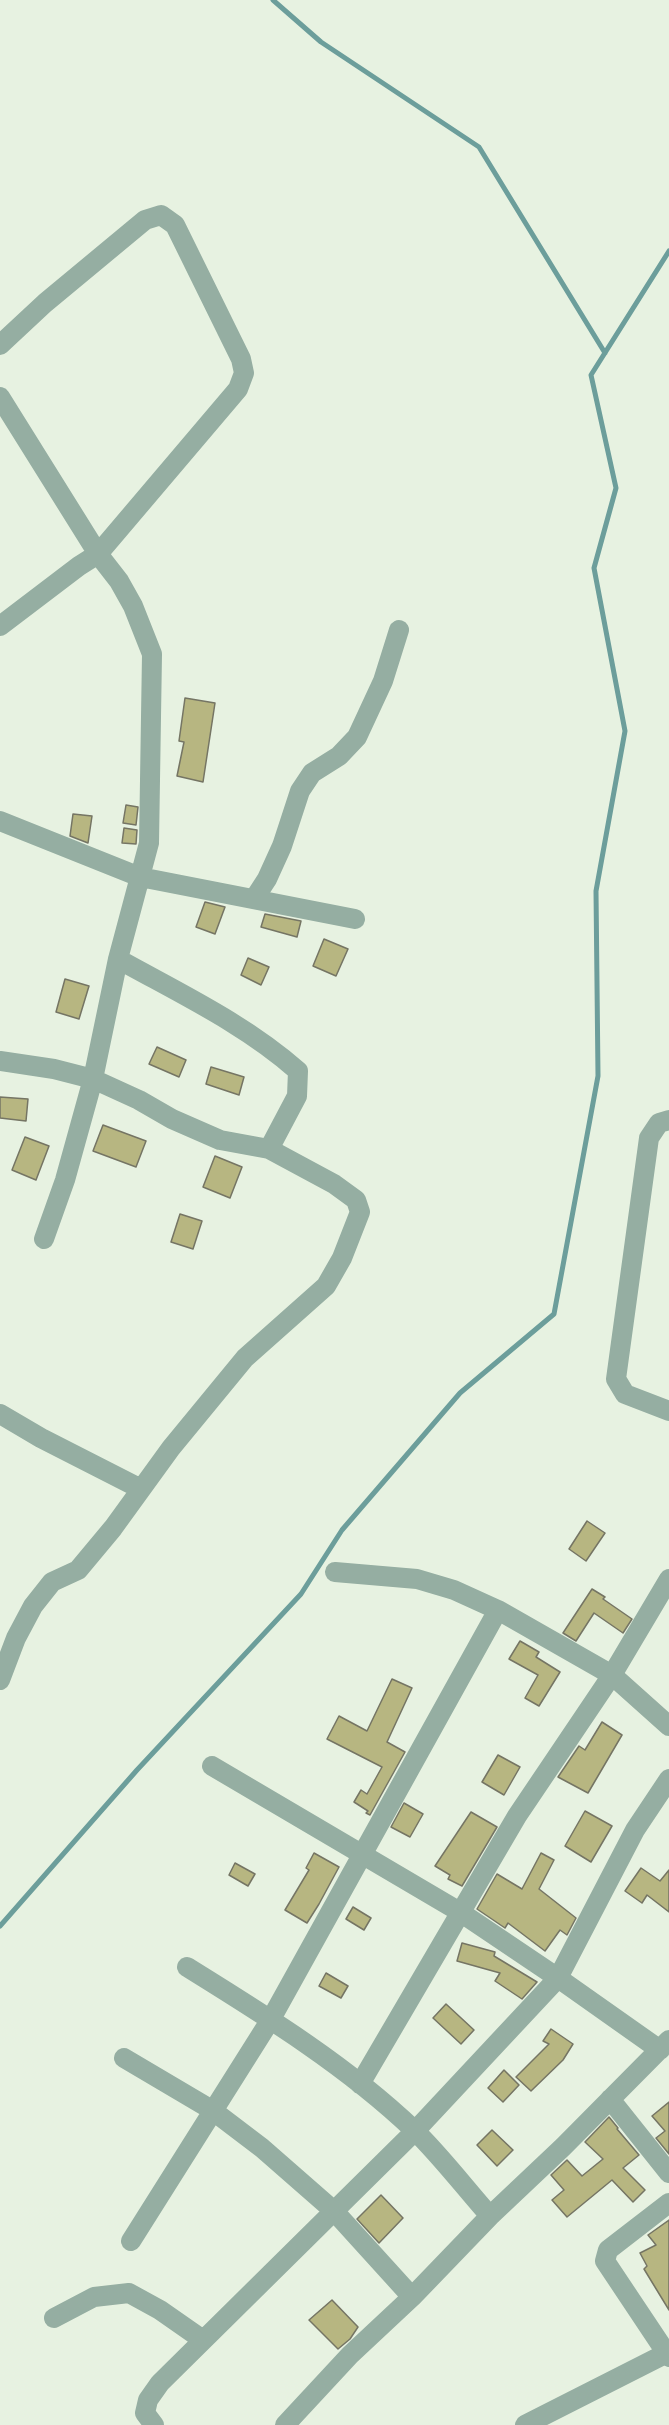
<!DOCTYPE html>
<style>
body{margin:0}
canvas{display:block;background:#e7f2e1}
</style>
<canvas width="669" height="2425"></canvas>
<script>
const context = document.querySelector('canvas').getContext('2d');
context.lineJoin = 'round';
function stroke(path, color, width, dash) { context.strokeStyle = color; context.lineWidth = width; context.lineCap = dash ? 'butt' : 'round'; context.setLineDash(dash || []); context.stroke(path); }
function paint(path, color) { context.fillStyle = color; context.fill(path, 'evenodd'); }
stroke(new Path2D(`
 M273,0l48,42 158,105 126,206
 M0,1926l137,-156 164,-176 41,-64 118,-137 94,-79 44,-238 -2,-185 29,-160 -31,-163 22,-80 -25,-113 78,-124`), '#6c9e9b', 5);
const building = new Path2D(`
 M185,698l30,5 -12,79 -26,-6 7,-34 -5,-1z
 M126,805l12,2 -2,18 -13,-2z
 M73,814l19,2 -4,27 -18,-7z
 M124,828l13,2 -1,14 -14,-1z
 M205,902l20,5 -10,27 -19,-7z
 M265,914l36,7 -4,16 -36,-10z
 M324,939l24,10 -12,27 -23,-10z
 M248,958l21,9 -8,18 -20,-10z
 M65,979l24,7 -10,33 -23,-7z
 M157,1047l29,13 -7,17 -30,-13z
 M211,1067l33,10 -5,18 -33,-11z
 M0,1097l28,2 -2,22 -26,-3z
 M103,1125l43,16 -10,26 -43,-16z
 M25,1137l24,9 -13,34 -24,-10z
 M215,1156l27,11 -12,31 -27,-11z
 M180,1214l22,7 -9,28 -22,-7z
 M587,1521l18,12 -19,28 -17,-12z
 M592,1589l13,8 -2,2 29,20 -9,14 -29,-20 -18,28 -13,-8z
 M520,1641l19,11 -3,5 24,15 -21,34 -14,-8 13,-23 -29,-16z
 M392,1679l20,9 -25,54 18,10 -35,63 -4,-2 2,-2 -14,-9 7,-12 6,4 15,-27 -55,-28 12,-23 28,15z
 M602,1722l20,13 -34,58 -30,-16 21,-31 6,4z
 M498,1755l22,12 -16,28 -22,-13z
 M404,1803l19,11 -13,23 -19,-10z
 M585,1811l27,15 -21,36 -26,-16z
 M471,1812l26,15 -35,59 -14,-7 2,-4 -15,-9z
 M314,1853l25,14 -20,37 -12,19 -22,-13 24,-40 -3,-2z
 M541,1853l13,7 -15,29 37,29 -9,17 -7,-5 -15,21 -37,-28 -3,5 -28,-19 20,-35 25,15z
 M235,1863l20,11 -7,12 -19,-11z
 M641,1868l19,13 9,-11v42l-22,-17 -5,8 -17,-12z
 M353,1907l18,11 -7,12 -18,-11z
 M462,1943l33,9 -1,4 43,26 -15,17 -27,-18 5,-8 -43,-12z
 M326,1973l22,13 -7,12 -22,-12z
 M446,2004l28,26 -13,14 -28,-26z
 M551,2029l22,15 -10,16 -32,31 -15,-14 33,-33 -6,-3z
 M504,2070l15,15 -16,17 -15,-14z
 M669,2102v52l-13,-16 9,-7 -13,-15z
 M609,2117l9,11 -1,1 22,26 -16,13 22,22 -12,12 -21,-22 -45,37 -15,-17 12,-10 -13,-15 16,-15 15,16 21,-17 -18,-17z
 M492,2130l21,20 -16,16 -20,-21z
 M381,2195l22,23 -24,25 -22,-24z
 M669,2220v90l-25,-41 3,-3 -7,-13 16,-8 -8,-10z
 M332,2300l26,27 -8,12 -12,10 -29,-29z`);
paint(building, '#b7b681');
stroke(building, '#757564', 1.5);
stroke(new Path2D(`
 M0,345l45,-42 100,-83 16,-5 14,10 66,134 3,14 -6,16 -140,165 -19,12 -79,60
 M0,397l98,157 21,27 14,25 19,48 -3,189 -31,116 -25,120 -28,101 -21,59
 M0,821l140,56 215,42
 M254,899l13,-20 15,-33 18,-55 12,-18 27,-17 18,-19 26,-56 16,-51
 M118,959c61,34 127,65 180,112l-1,25 -28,53
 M0,1061l54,8 39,10 46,21 33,19 48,21 49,9 65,35 22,16 4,12 -18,46 -16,28 -81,72 -74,90 -58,80 -35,42 -26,12 -19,24 -17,32 -16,42
 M669,1120l-10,3 -10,15 -33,241 9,15 44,17
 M0,1414l41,24 100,51
 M335,1572l82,7 37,11 44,20 114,65 57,51
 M212,1766l248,146 98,66 102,72
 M187,1967c79,49 160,99 227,163 27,26 51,58 76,86
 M124,2058l88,52 50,38 72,63 78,86
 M360,2084l157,-268 95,-141 57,-96
 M610,2099l59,74
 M669,2203l-61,47 -3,11 64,96
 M131,2241l140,-222 227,-409
 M54,2318l40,-21 35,-4 31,17 43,30
 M154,2425l-9,-12 3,-13 12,-17 255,-252 143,-153 77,-148 34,-51
 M285,2425l65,-70 62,-58 78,-81 73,-69 106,-107
 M525,2425l144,-73`), '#95aea2', 20);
</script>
